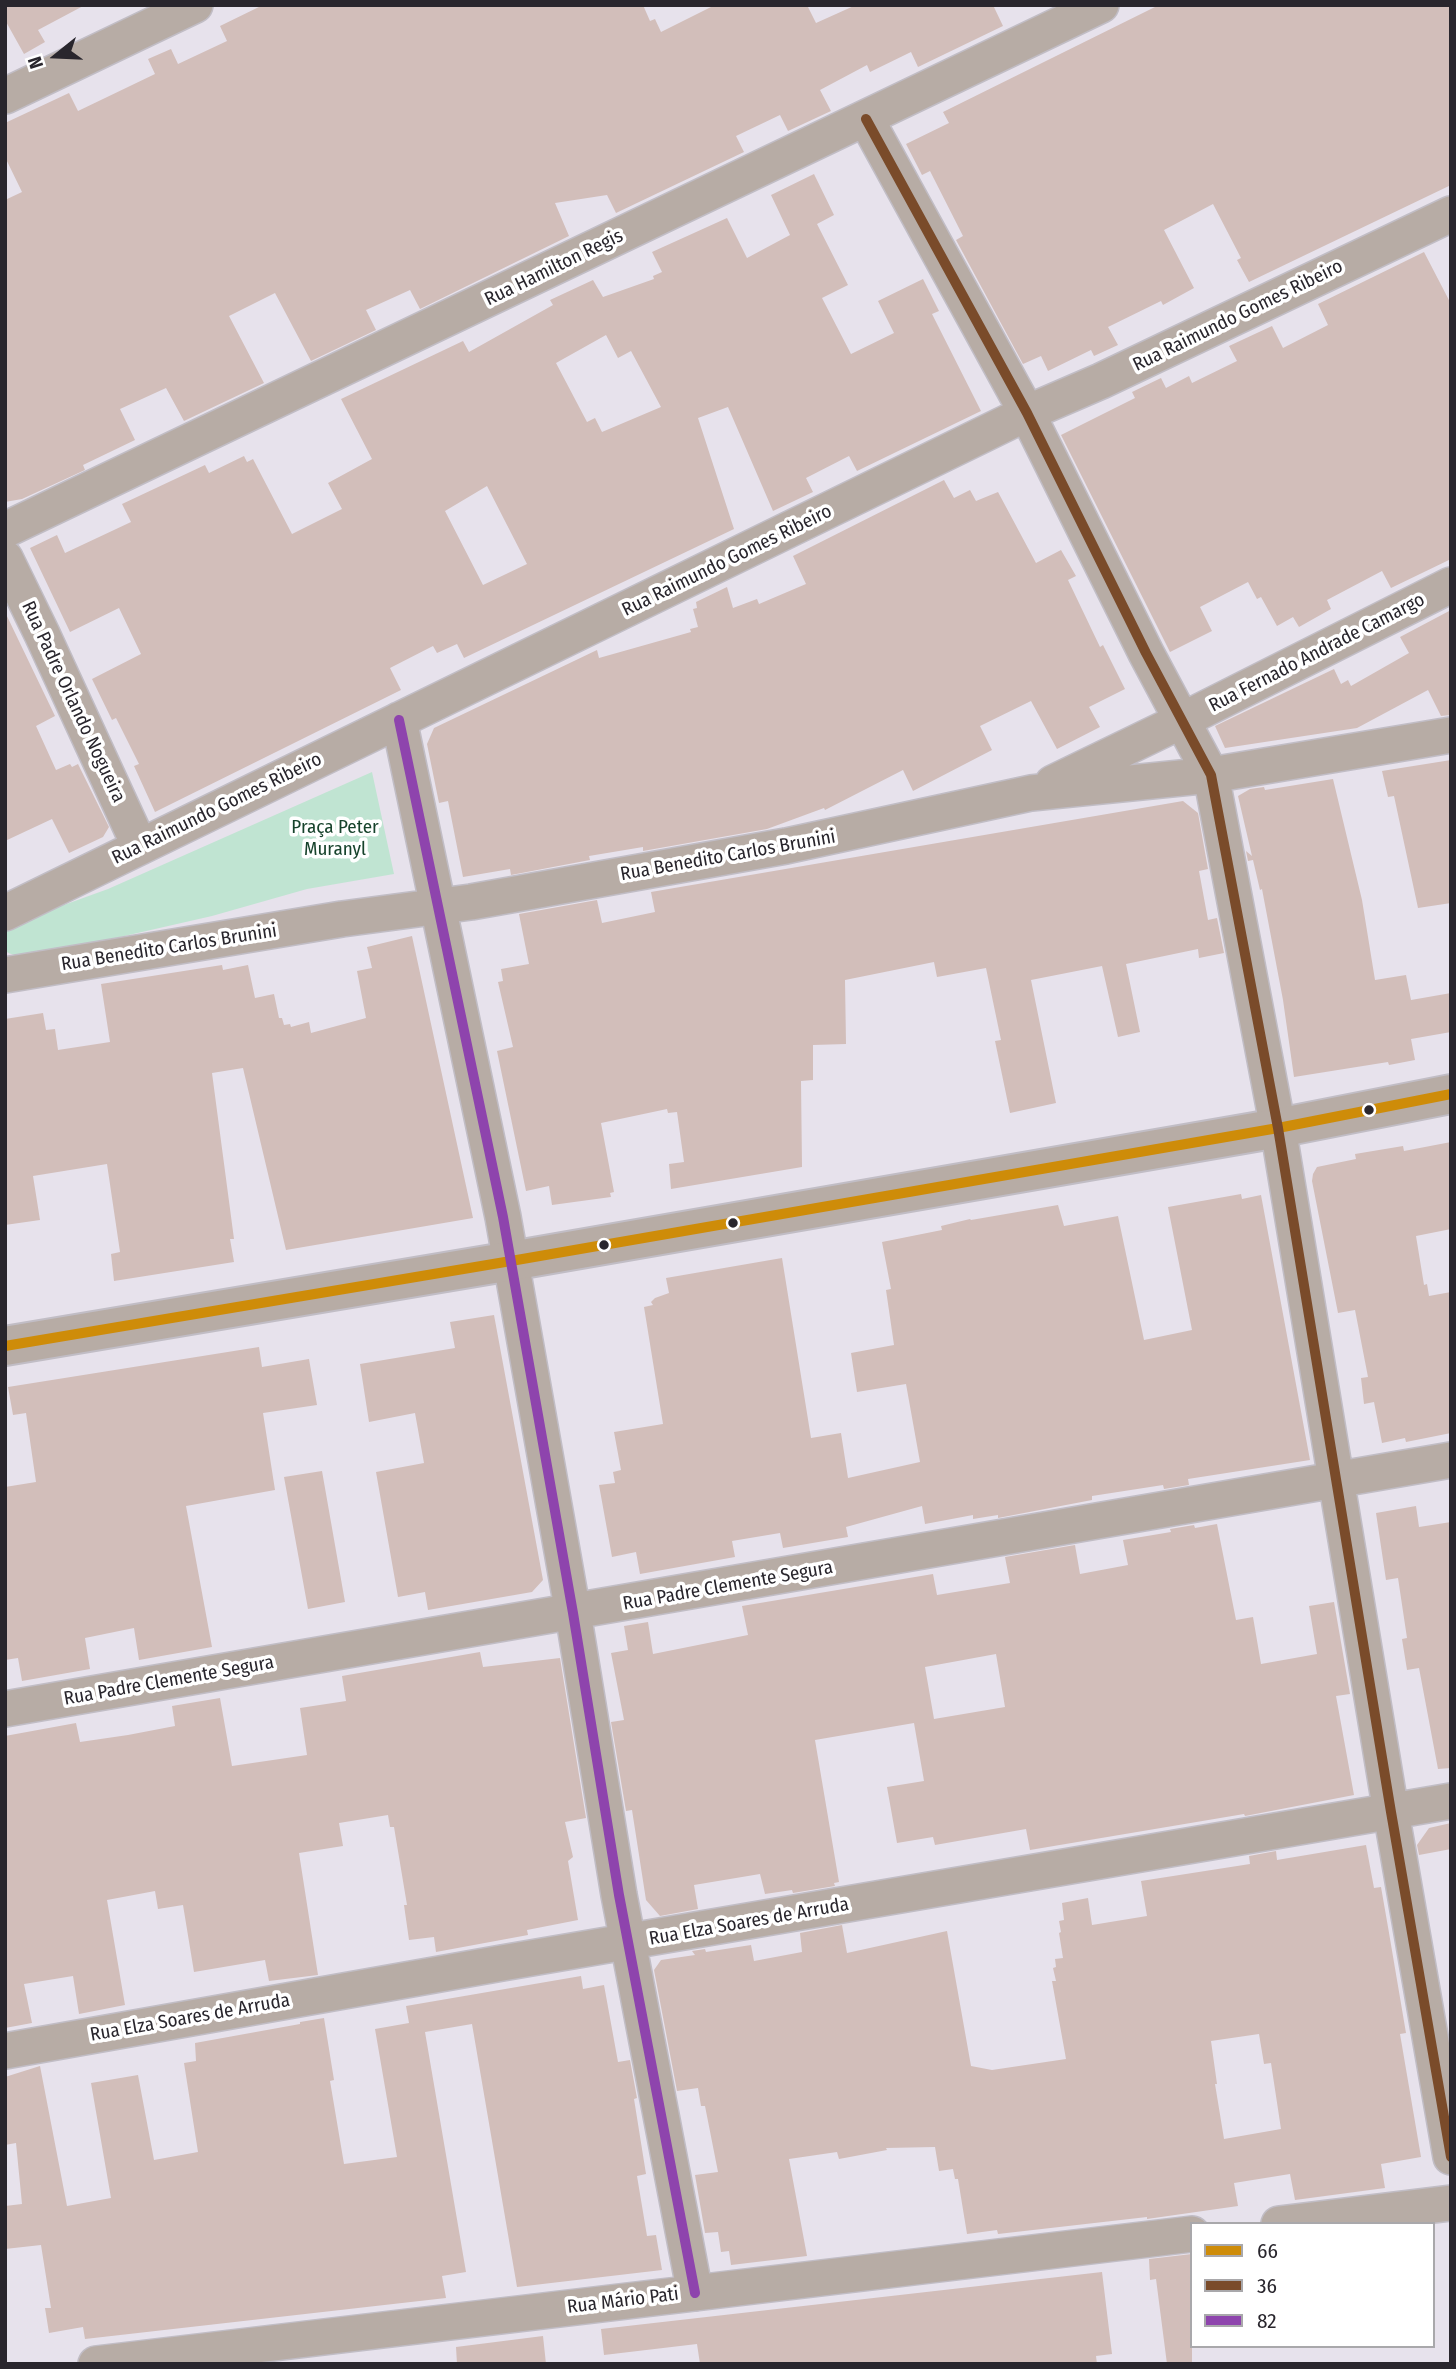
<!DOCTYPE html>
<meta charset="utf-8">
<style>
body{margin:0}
#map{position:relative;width:1456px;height:2369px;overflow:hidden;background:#e7e2ec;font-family:"Fira Sans Condensed",sans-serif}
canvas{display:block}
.frame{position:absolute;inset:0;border:7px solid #29262d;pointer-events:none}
.legend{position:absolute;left:1190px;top:2222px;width:245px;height:126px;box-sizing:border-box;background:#fff;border:2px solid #a9a8ab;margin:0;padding:9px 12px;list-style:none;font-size:21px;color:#29262d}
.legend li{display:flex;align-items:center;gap:14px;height:35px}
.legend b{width:35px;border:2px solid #a9a8ab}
.north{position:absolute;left:21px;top:21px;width:70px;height:70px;-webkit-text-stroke:5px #fff;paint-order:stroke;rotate:252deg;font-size:19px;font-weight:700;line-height:28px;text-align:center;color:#29262d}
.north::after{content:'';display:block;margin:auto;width:24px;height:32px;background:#29262d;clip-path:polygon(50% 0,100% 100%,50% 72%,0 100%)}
</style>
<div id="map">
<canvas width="1456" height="2369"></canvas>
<div class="frame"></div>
<ul class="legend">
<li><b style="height:9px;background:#ce8c09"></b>66</li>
<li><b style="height:9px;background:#7a4b2a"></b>36</li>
<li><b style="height:9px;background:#8e44ad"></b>82</li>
</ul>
<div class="north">N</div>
</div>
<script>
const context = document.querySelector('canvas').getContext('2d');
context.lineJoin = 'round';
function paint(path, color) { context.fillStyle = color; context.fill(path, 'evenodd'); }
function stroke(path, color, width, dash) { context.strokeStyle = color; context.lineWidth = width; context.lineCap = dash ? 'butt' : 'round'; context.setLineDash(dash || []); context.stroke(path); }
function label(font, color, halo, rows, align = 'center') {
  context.font = font + ' "Fira Sans Condensed",sans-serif'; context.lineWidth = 7; context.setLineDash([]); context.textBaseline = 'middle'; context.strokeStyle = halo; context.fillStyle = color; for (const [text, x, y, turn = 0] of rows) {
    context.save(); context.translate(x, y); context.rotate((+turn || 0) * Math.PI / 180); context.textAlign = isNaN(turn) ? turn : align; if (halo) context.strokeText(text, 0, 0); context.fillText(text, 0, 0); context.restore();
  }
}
paint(new Path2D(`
 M372,772l22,102 -87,15 -95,27 -162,37c-15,2 -31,7 -45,-2v-18l9,-10 94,-34z`), '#c0e4d2');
paint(new Path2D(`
 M5,5h80l-47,25 7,12 -21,12 -19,-34z
 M263,5h380l7,16 5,-2 6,13 54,-27h92l9,18 40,-18h137l10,21 -85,41 -7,-15 -41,20 -3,-7 -47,25 11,21 -43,20 -8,-16 -44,21 8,16 -128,61 -9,-18 -52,8 14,33 -149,73 -10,-19 -44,20 10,20 -65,31 -36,-68 -46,23 35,67 -80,38 -18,-33 -46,21 15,31 -52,25 2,5 -63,29 -17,3v-302l17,-8 -17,-35v-34l64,-30 9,18 77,-37 -7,-15 23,-10 7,15 49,-23 -7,-15z
 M1159,5h292v180l-202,97 -12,-22 4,-2 -28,-54 -49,26 30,58 -31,17 -2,-4 -53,26 10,18 -24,11 -3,-6 -43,21 -7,-15 -18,8 -67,-124 7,-4 -33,-65 -8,4 -16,-31 43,-21 -6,-11z
 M814,174l20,41 -17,9 31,61 -26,13 29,56 43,-21 -16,-32 45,-22 16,32 -7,3 49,97 -124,60 -8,-15 -43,22 7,14 -40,19 -45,-104 -30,11 36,111 -270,129 -7,-14 -20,9 -4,-7 -43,22 11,22 -246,122 -21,-46 5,-2 -23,-46 -4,2 -20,-41 49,-25 -22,-46 -49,24 -40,-84 27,-13 8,18 66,-31 -9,-18 83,-39 4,8 35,-17 3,6 6,-3 39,75 50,-25 -14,-26 44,-24 -31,-60 122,-58 6,11 84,-47 -3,-5 43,-20 10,17 51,-18 -1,-3 9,-4 -10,-20 75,-34 20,40 43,-23 -19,-40zM606,335l12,23 13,-7 30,56 -59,25 -7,-14 -8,4 -31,-59zM487,486l40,78 -44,21 -38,-74z
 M1424,252l27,52v255l-60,29 -9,-17 -55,29 4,9 -32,18 -6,-10 -16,9 -16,-29 -4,2 -9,-17 -48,25 12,24 -42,21 -109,-217 74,-37 -3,-6 29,-14 5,10 23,-12 3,7 45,-22 -8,-15 43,-20 11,22 45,-23 -10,-21z
 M944,480l10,18 16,-8 6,11 22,-9 38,71 25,-13 15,26 -8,4 32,67 3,-2 22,44 -36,18 11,20 -43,22 -26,-48 -51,25 12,24 -79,41 -10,-21 -78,40 -1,-2 -57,21 -124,22v-4l-54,9 1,4 -79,15 -1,-6 -47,8 -15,-76 -9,2 -12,-59 7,-16 163,-78 2,8 92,-26 -1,-3 8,-2 -5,-18 4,-1 -1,-6 31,-15 6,21 24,-9 2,5 47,-20 -13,-28z
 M1451,610v105l-10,1 -13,-26 -71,38 -132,20 -10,-22 119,-57 7,15 7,-4 3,6 58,-33 -9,-16z
 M5,612l50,104 -19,10 20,44 14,-6 2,3 6,-3 31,63 -6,10 -34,16 -17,-34 -47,22z
 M1451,760v143l-33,5 -24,-112 -6,1 -6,-26z
 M1333,779l29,121 13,80 31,-5 5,25 40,-7v39l-40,7 4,21 -26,5 -1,-3 -94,15 -11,-77 -21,-111 -2,1 -7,-30 -5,1 -2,-10 6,5 -14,-60 12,-7 14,-2 1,3z
 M1183,801l15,12 10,56 -9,2 9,49 9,-2 7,35 -25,5 -1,-9 -72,15 14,68 -22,5 -16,-71 -71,14 25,123 -46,10 -15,-72 6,-1 -15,-72 -49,9 -3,-15 -89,18 1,64 -33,1v35l-12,1 1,86 -131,22 -2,-25 15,-2 -7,-50 -9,1 -1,-4 -66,14 13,69 -4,1 1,4 -59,8 -3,-19 -23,5 -29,-140 16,-4 -15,-65 5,-1 -2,-12 28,-5 -10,-50 78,-14 5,23 53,-11 -4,-20z
 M412,936l61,282 -187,32 -43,-182 -31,5 22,166h-4l4,23 -120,19 -3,-27 9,-2 -13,-88 -74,12 7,44 -35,5v-206l38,-6 3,17 9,-1 3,21 52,-8 -9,-58 121,-19 1,5 25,-5 7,33 19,-4 5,24h3l2,7 6,-1 1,3 18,-5 2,11 55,-15 -9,-47 15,-3 -5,-21z
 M1451,1142v87l-35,7 8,49 3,-1 2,12 22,-4v141l-45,9 -1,-4 -23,5 -8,-41 -10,2 -3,-26 7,-1 -13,-67 -17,3 -26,-132 1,-7 4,-7 39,-8 -1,-5 48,-8 1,5z
 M1241,1194l1,5 19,-4 49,265 -122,19 1,6 -25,4 -1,-4 -71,11v4l-94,18v-3l-25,4v-4l-48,9 -3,-18 -76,21 2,10 -65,11 -3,-15 -48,8 3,16 -95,17 -4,-22 -24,5 -13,-72 16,-2 -2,-11 8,-2 -7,-38 49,-8 -19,-117 9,-2 -2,-3 4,-4 14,-5 -3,-15 116,-20 29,180 30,-5 7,45 72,-16 -14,-78 -49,8 -6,-39 43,-8 -8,-55 5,-1 -9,-47 60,-12 -1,-4 29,-7 1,1 87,-15 6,21 54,-10 26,124 48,-10 -24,-123z
 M494,1315l49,265 -11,12 -104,18 -3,-18 -27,5 -22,-125 48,-9 -9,-50 -46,9 -9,-58 95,-16 -5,-26z
 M259,1347l3,20 47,-8 8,46 -54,8 12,77 -89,16 26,141 -73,13 -5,-32 -49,10 5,31 -68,12 -4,-23 -13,2v-173l31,-5 -10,-69 -13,2 -5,-28z
 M322,1471l23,131 -37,7 -24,-132z
 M1416,1506l3,21 32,-5v246l-13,1 -19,-101 -12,2 -5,-31 5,-1 -9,-60 -12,2 -10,-67z
 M1217,1524l19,96 17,-3 8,47 56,-10 -8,-48 25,-4 16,92 -14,2 18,99 -109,21 -1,-2 -214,36 -4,-21 -91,16 -2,-8 -36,6 -10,-56 37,-6 -10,-58 -99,17 24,142 -5,1 1,3 -42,7 -1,-3 -27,4 -5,-20 -66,11 4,24 -38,7 -14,-16 -14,-90 -6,1 -15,-89 13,-2 -13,-67 17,-3 -4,-24 24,-4 5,32 95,-19 -6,-29 191,-32 4,21 73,-12 -5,-26 70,-12 5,29 48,-9 -5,-25 48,-8 -1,-3 24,-4 1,3zM996,1654l9,53 -71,12 -9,-52z
 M480,1652l3,15 77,-9 26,160 -21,4 8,35 -5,4 10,59 -51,10 1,5 -92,17 -2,-15 -25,3 -5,-35h3l-13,-78h-4l-2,-12 -49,8 4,23 -44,7 19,122 -49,6 -4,-21 -71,12 -11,-67 -25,4 -3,-18 -48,9 18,105 -46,9 -6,-38 -49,8 8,39 -27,5v-292l71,-13 4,19 48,-7 47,-9 -3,-20 48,-8 12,68 75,-11 -7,-47 46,-7 -4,-25z
 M1451,1823v26l-32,6 -2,-10 12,-17z
 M1366,1845l8,43 7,-1 7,40 18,106 -6,1 21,123 -40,7 4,24 -90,12 -5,-26 -56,9 4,23 -91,13v-2l-149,17 -1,-4 -30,4 -9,-55h-3l-2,-10 -14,2 -4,-24 -49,1 1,2 -48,9 -2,-7 -48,7 18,97 -76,9 -2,-14 -8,1 -3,-20 -13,1 -10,-58 23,-3 -13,-66h-4l-3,-18 -21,3 -23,-121 7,-10 34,-5 -3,-4 13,-2 1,3 45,-7 3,16 48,-9 -2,-19 42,-8 5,28 100,-22 24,135 21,4 74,-11 -14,-78h4l-3,-13 3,-1 -1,-8 8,-1 -4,-25 2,-1 -2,-11 5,-1 -2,-17 26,-5 4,27 55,-9 -6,-35 109,-17 -1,-8 27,-5 1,9zM1259,2034l5,30 7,-1 10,66 -57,10 -9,-55h2l-6,-43z
 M581,1976l2,13 21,-4 14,77 12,-2 7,38 -3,1 12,75 -9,2 10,60 9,-1 6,35 -145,17 -45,-263 -47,8 41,240 -24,4 4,22 -361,41 -2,-12 -34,6 -4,-25h6l-10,-63 -36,4v-43l17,-2 -6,-61 -11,2v-68l35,-11 27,140 44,-8 -20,-115 47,-8 16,85 44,-8 -14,-89 12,-2 -1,-18 105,-19v-2l24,-4 10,62 -4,1 14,83 53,-7 -22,-128 34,-6 -3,-17z
 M1192,2254v110h-25l-11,-85 -6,1 -1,-21z
 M1102,2272l10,82 -16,2 1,8h-397l-3,-20 -93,11 -3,-26z
 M543,2336l3,28h-89l-1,-17z`), '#d2beba');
const minor = new Path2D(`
 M5,96l190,-91
 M866,119l161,294 119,240 65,122 67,353 113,684 60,345
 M5,530l1096,-525
 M5,558l37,76 98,213
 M399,720l104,497 70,396 46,282 76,398
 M1053,783l128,-62 270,-136
 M5,913l1022,-500 74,-32 350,-167
 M5,975l337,-56 129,-17 315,-56 245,-53 180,-18 240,-40
 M5,1709l1446,-249
 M5,2051l497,-88 949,-162
 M1279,2224l172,-21
 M96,2364l1096,-130`);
const tertiary = new Path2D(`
 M5,1346l506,-85 767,-133 173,-34`);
stroke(minor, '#c1bdc5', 38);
stroke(tertiary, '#c1bdc5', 42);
stroke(minor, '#b7aca5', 35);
stroke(tertiary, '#b7aca5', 38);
stroke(new Path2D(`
 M5,1346l506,-85 767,-133 173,-34`), '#ce8c09', 10);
stroke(new Path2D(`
 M866,119l161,294 119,240 65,122 67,353 113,684 60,345`), '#7a4b2a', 10);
stroke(new Path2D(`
 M399,720l104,497 70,396 46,282 76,398`), '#8e44ad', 10);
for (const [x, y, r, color] of [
 [1369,1110,6,"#29262d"],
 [733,1223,6,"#29262d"],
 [604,1245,6,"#29262d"]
]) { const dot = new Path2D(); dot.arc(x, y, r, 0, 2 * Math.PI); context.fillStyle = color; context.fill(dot); stroke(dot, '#fff', 2.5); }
label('19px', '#29262d', '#fff', [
 ["Rua Hamilton Regis",554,268,-26],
 ["Rua Raimundo Gomes Ribeiro",1238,316,-26],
 ["Rua Raimundo Gomes Ribeiro",727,561,-26],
 ["Rua Fernado Andrade Camargo",1317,653,-27],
 ["Rua Padre Orlando Nogueira",73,702,65],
 ["Rua Raimundo Gomes Ribeiro",217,809,-26],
 ["Rua Benedito Carlos Brunini",728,856,-10],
 ["Rua Benedito Carlos Brunini",169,948,-9],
 ["Rua Padre Clemente Segura",728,1586,-10],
 ["Rua Padre Clemente Segura",169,1681,-10],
 ["Rua Elza Soares de Arruda",749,1922,-10],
 ["Rua Elza Soares de Arruda",190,2018,-10],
 ["Rua Mário Pati",623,2301,-7]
]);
label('19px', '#17432c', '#fff', [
 ["Praça Peter",335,828],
 ["Muranyl",335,850]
]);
</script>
